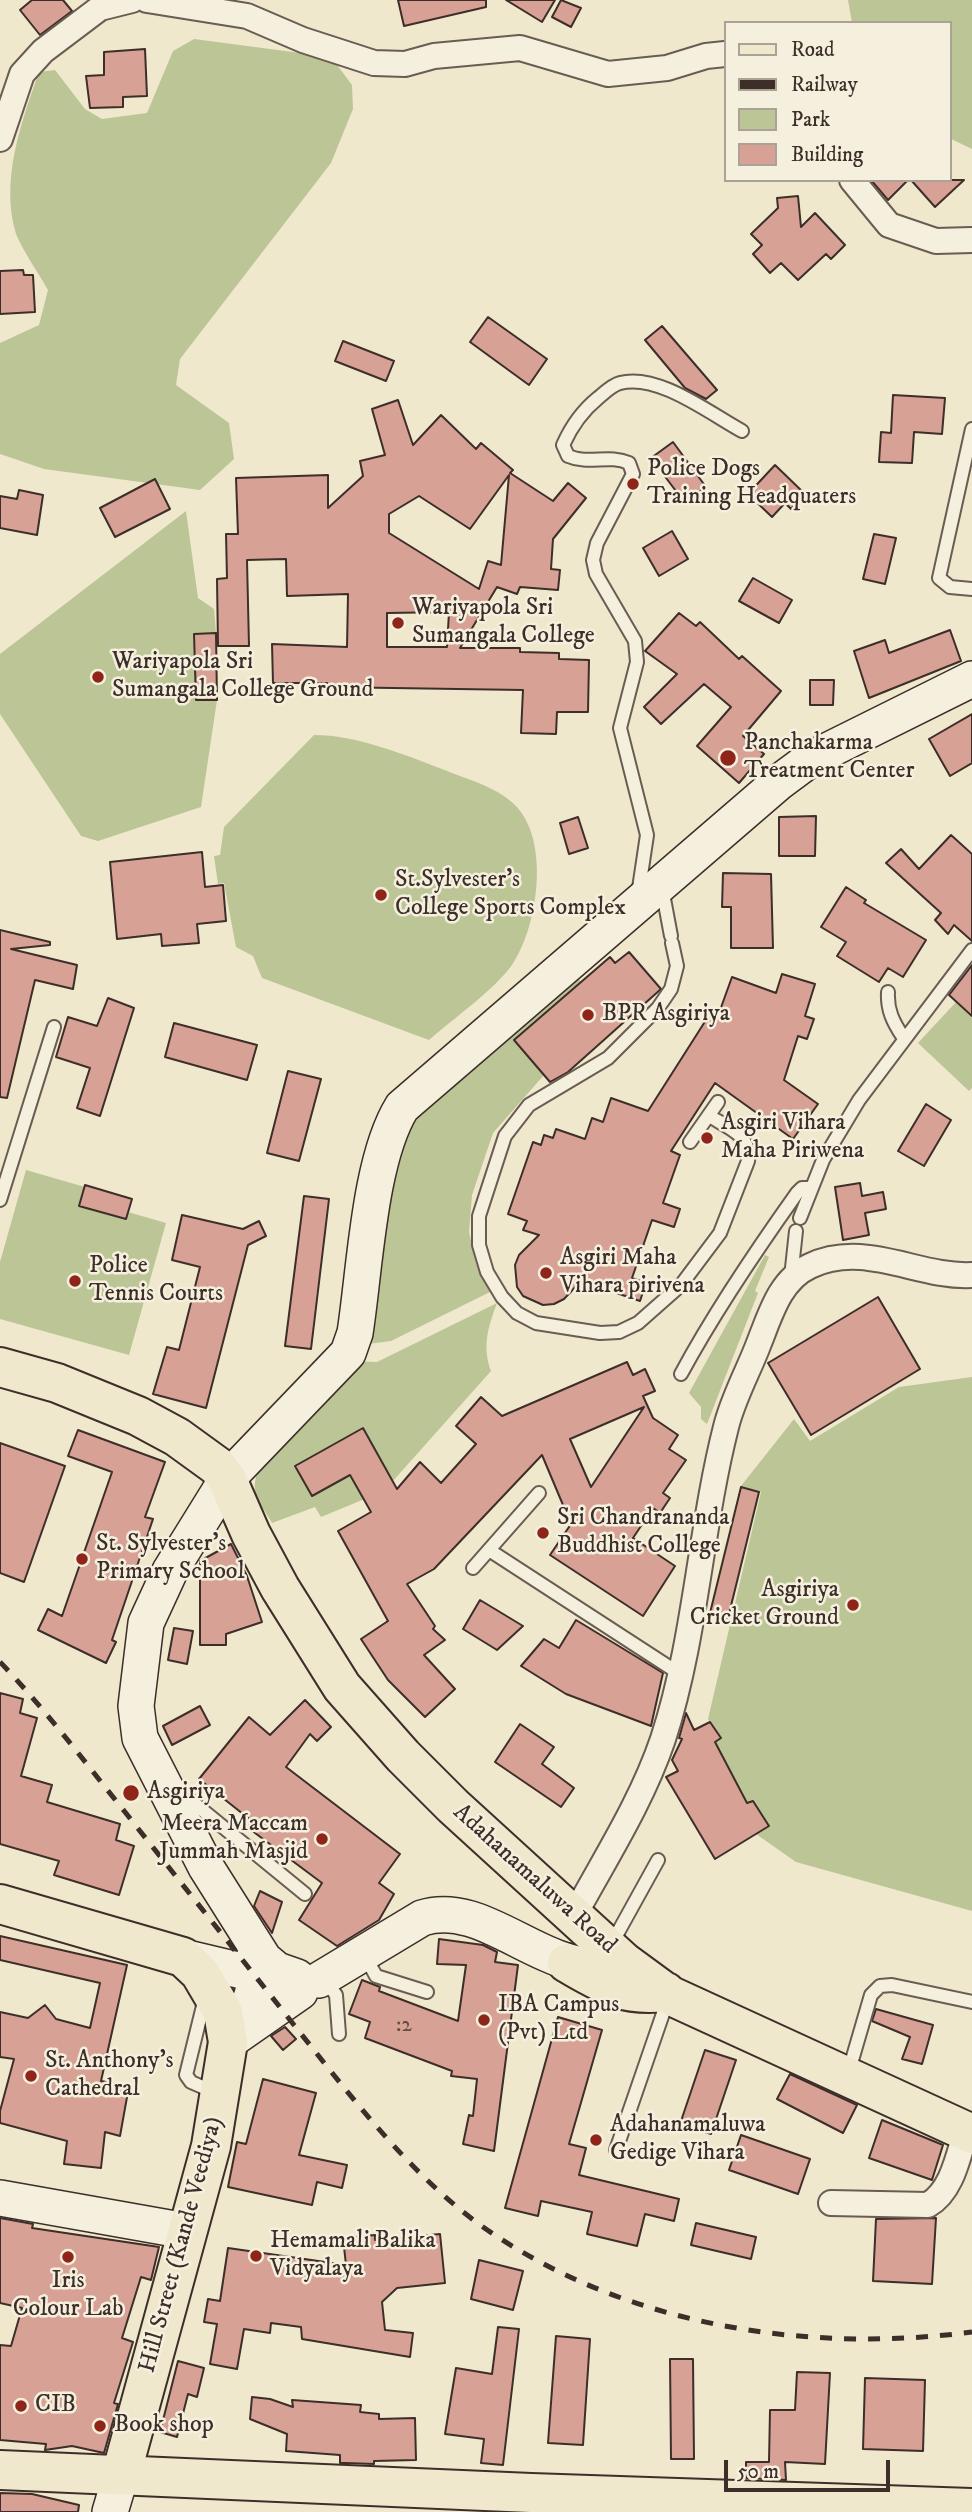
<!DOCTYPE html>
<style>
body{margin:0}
#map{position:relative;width:972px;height:2512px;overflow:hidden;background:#efe8cd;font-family:"IM FELL DW Pica",serif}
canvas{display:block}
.legend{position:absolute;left:724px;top:21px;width:228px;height:161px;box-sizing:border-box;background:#f5f0de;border:2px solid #aba296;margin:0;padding:9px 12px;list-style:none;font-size:21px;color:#3d2e29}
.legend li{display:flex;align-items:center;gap:14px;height:35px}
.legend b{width:35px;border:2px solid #aba296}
.scale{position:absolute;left:724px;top:2460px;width:166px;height:32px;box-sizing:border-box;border:4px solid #3d2e29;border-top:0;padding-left:9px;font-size:21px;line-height:24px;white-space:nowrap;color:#3d2e29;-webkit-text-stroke:5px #f5f0de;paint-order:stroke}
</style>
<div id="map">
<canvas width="972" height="2512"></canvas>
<ul class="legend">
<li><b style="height:9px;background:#efe8cd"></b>Road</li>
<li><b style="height:9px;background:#3d2e29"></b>Railway</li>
<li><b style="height:19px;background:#bcc596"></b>Park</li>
<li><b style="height:19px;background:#d8a195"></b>Building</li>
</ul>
<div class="scale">50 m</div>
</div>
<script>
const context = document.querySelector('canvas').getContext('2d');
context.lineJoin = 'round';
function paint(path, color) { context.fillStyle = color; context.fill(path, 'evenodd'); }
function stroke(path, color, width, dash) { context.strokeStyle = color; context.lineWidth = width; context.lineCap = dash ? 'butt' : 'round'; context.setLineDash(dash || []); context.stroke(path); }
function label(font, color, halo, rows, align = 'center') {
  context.font = font + ' "IM FELL DW Pica",serif'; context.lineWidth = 5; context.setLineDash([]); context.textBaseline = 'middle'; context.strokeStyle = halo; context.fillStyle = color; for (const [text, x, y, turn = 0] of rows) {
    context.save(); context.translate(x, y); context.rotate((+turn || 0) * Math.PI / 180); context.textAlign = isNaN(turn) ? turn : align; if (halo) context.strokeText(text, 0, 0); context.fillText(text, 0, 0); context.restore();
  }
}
paint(new Path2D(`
 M848,0h124v149l-23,-11v-115h-97z
 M194,39l114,15 29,11 15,20 1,24 -22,54 -151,196 -4,26 53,38 5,36 -34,31 -156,-21 -44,-15v-111l39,-18 9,-35c-10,-18 -24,-37 -32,-56 -16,-54 5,-111 23,-162l16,-2 30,39 17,10 45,-6 26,-62z
 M186,511l12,87 16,11 2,24 -22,1 2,66h21l-16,107 -103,34 -17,-5 -81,-122v-60z
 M314,735c42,0 89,19 128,34 24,10 53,17 72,35 37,35 24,123 -2,161 -17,24 -59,54 -83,75l-167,-62 -9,-22 -17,-9 -12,-64 -6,1 -4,-28 6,-1 4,-28z
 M570,968l11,14 -67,58 30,35 -51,58 -21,62 -3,37 7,31 14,29 -99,49 -31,4 46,-228z
 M956,1002l16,14v72l-3,3 -51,-48z
 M26,1170l59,17 43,25 38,11 -37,132 -129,-36v-57z
 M765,1255l4,2 -14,34 3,2 -51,131 -6,-5v-12l-12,-14z
 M497,1303c-9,24 -15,44 -6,68l-107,120 -63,26 -6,-10 -43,16c-5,-10 -17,-23 -17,-33 -3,-42 67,-99 94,-129l28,1z
 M972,1377v534l-176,-49 -40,-28 12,-8 -15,-25 -6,2 -32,-61 5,-4 -12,-19 53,-227 -20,-6 53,-67 16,22 89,-54z`), '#bcc596');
const building = new Path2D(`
 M32,0h31l9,11 -32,24 -20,-25z
 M398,0h88v7l-82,19z
 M506,0h49l-13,22z
 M561,0l20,8 -10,19 -19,-10z
 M145,49l2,47 -24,1v10l-33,1 -4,-32 18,-1v-23z
 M871,180h37l-20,20z
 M911,180h53l-29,27z
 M798,196l3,31 14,-14 30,32 -14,14 -5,-5 -28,26 -17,-17 -11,10 -17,-19 9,-9 -11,-11 27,-26 -1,-10z
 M23,270l1,5h9l2,37 -35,2v-43z
 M488,317l59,42 -18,26 -59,-43z
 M662,326l55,64 -11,9 -21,-11 -40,-48z
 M343,341l51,20 -8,20 -51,-20z
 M893,395l52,3 -3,36 -28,-2 -2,31 -33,-1 2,-30 10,1z
 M398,400l15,45 28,-30 35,34 5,-6 32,27 -3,3 43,28 15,-18 18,15 -33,41 -2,30 9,1 -2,20 -38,-3 -3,7 -20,-7 -37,61h60v4l39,1v6l30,1 -1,52h-31l-1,22 -35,-1 2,-43 -196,-3v-4h-54l-1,-39 75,3 1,-53 -61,2 -1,-37 -39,1 2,86h-31l-1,-67 10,-1 -1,-44h12l-2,-56 92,-3v33l35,-32 -3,-15 25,-6 -13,-46zM509,475l-8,90 -13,-4 -9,28 -90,-56v-19l30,-18 51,33zM449,612l-2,35h-60v-34z
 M673,442l33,45 -21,16 -34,-45z
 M775,465l30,29 -14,15 -6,-6 -13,14 -24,-23z
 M155,479l15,30 -55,28 -15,-29z
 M19,490l24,5 -6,40 -37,-7v-32l17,3z
 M672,531l16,28 -29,17 -16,-28z
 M874,534l22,4 -11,46 -22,-5z
 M753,578l39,22 -13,23 -40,-22z
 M679,613l17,13 4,-4 39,37 3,-3 39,35 -38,45 21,18 -25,29 -42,-37 34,-39 -27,-23 -43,40 -17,-17 33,-33 -32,-23z
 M950,630l11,31 -92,37 -15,-47 31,-11 4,13z
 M216,633l1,67h-21l-2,-66z
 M810,680h24l-1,25h-23z
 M972,714v49l-22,13 -21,-37z
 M816,816l-1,40h-36v-39z
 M578,817l10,31 -19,6 -9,-31z
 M951,835l21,19v87l-18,-16 -6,9 -13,-14 6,-7 -55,-50 15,-14 18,20z
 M202,852l3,35 18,-2 3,36 -29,3 2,19 -37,3 -1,-12 -44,5 -7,-77z
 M723,873l48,1 2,74h-42v-41h-9z
 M846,887l20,13 -2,3 62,37 -23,37 -15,-9 -9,14 -42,-26 9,-14 -25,-15z
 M0,930l50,12v3l-39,4 66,16 -4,24 -38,-9 -28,118 -7,-1z
 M629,952l32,37 -93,83 -18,10 -36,-42 96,-83 5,6z
 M972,965v51l-23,-21z
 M782,974l33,10 -10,32 9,3 -7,20 -9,-3 -14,44 34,24 -25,35 -78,-56 -44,68 9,4 -17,48 17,6 -6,18 -22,-7 -20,58 14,5 -6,18 -59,-20 -17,18 -10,5 -11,1 -20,-9 -6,-9 -2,-22 4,-10 20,-20 -16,-5 4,-9 -19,-7 25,-72 8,3 3,-10 9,3 3,-9 29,10 7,-21 11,4 8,-24 37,13 65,-102 6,4 13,-36 44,16z
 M108,998l26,10 -34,108 -23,-8 13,-40 -34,-11 12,-40 29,9z
 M174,1023l83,22 -10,35 -82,-23z
 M288,1071l33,8 -22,82 -32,-8z
 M926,1104l25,16 -27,46 -26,-15z
 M860,1183l2,13 21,-4 3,17 -21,4 4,22 -26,5 -8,-53z
 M85,1185l47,14 -6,20 -47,-13z
 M304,1196l25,3 -18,150 -26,-3z
 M182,1215l61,14 16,-8 7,15 -18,9 -42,163 -53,-14 14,-47 12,3 21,-83 -28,-7z
 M878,1297l42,72 -109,66 -43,-72z
 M627,1362l6,13 12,-6 10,22 -12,5 10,22 25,17 -9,14 17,11 -23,33 7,5 -10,15 -7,-5 -20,30 42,28 -32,50 -93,-61 21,-31 -29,-69 -108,114 -27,15 28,42 -2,3 12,11 -21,15 31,34 -30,28 -37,-37 -27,-41 27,-18 -50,-90 33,-19 -21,-37 -38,21 -17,-30 68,-38 34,61 23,-27 21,21 35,-39 -20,-18 25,-29 21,19zM644,1407l-53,80 -21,-48z
 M78,1430l87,32 -20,55 8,2 -41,121 4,2 -10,21 -68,-33 10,-21 14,7 50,-144 -44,-16z
 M0,1443l65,23 -41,116 -24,-9z
 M741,1487l18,5 -31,126 -18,-5z
 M231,1544l16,32 15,46 -36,12v11h-26v-84z
 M480,1600l43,26 -26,24 -34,-21z
 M576,1620l87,53 -12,53 -85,-32 -45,-28 23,-27 15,9z
 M174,1628l19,3 -6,33 -19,-4z
 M0,1693l23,6 -3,14 17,5 -16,58 31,9 -5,17 73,22 -4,16 18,6 -15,49 -65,-20 5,-14 -59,-17z
 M305,1700l26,27 -14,14 -7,-7 -24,33 114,87 -21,29 15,11 -15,26 -42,26 -38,-26 23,-37 -79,-59 5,-6 -49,-39 50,-62 21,18z
 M200,1706l10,19 -38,20 -9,-19z
 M686,1713l8,17 16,-8 11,16 -6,4 32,61 6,-2 16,25 -54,33 -49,-82 12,-6 -6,-11 10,-21 -3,-1z
 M520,1724l34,23 -12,17 32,24 -13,19 -66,-45z
 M260,1891l22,11 -10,31 -18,-27z
 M0,1936l127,29 -26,116 28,5 -9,50 -15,-4 -4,36 -37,-4 3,-23 -67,-18v-12l14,-52 -14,-2v-45l28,6 17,-13 11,14 34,9 10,-45 -100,-23z
 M439,1939l44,6 14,7 -2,10 23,3 -24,186 -31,-7 6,-29 4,1 4,-37 -26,-3 1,-5 -87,-33 5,-16 -21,-8 13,-34 18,7 -1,4 79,30 8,-56 -29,-1z
 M876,2009l57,16 -11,39 -20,-5 8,-22 -38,-16z
 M558,2017l44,13 -33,114 17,4 -7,27 100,24 -5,22 -29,-7 -8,32 -50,-12 5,-22 -51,-11 -3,15 -33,-8z
 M285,2027l11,12 -13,11 -12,-14z
 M705,2050l31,10 -25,74 -31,-10z
 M790,2074l67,31 -14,28 -66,-34z
 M263,2079l53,14 -17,62 48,10 -5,23 -25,-6 -5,23 -84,-18 9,-45 9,2z
 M882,2120l61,25 -11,35 -63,-22z
 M741,2135l69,24 -12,35 -69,-24z
 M0,2218l33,6 -1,4 127,19 -8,33 -10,-3 -19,61 11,4 -19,61 4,1 -14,49 -32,-7 -27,4 1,-6 -46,-4v-95l11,1 11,-38 -22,-5z
 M936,2218l-4,66 -59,-3 3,-62z
 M696,2223l60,14 -5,22 -60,-14z
 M440,2234l5,49 -48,5 -15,14 3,28 28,3 -3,24 -108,-18 -1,-12 -30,-4 -1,10 -26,-4 -7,40 -27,-5 7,-40 -13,-2 4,-23 12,2 8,-53 118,17 -3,-27 32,-3v5z
 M479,2260l44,11 -10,39 -42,-11z
 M498,2327l21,2 -16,136 -22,-2 3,-24 -39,-5 11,-66 36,6z
 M556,2336l34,3 -7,106 -35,-2z
 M670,2359h23l1,100h-23z
 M178,2361l26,7 -7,29 -9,-3 -11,43 -17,-5z
 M797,2372l33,1 -5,91 -40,-2 1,18 -40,-2v-16h23l1,-52h25z
 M865,2378l60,2 -2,71 -60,-2z
 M252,2397l18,2 23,8 -1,-7 69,5 -1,7 19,2v5l36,-1 1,42 -42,1v3l-29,-1h-5v-8l-54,-4 1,-17 -37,-15z
 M0,2493l32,1 47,11 -1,7h-78z`);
paint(building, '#d8a195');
stroke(building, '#3d2e29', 2);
const lane = new Path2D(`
 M972,429l-33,149 11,9 22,2
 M662,888l9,48
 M638,895l9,-60 -27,-107 17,-66 -2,-21 -39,-67 -3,-14 4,-17 36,-69 -4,-11c-20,-9 -40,2 -61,-7l-5,-11c8,-18 19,-34 35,-47 6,-5 14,-13 22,-15 38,-10 89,30 122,48
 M672,943l5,23 -6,23 -13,19 -50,50 -79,47 -24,31 -26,80v29l8,27 15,25 15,16 19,10 64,10 19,-1 19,-9 43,-38 39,-52 28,-72c4,-26 -21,-34 -39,-45
 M888,992c-1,18 5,30 15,45
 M690,1142l28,-40
 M0,1200l54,-173
 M800,1218l23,-58 36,-60 113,-150
 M791,1277l5,-46
 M681,1374c34,-63 74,-122 116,-181l5,-5h10
 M489,1550l191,124
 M473,1568l66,-75
 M179,1791l126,103
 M611,1945l47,-85
 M365,1956l11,20 51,16
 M325,1980l11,15 3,39
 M203,2006l-17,69 5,7 23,10
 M848,2074l23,-79 9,-9 12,-1 80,17
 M616,2150l52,-151`);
const street = new Path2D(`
 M147,0l100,16 56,24 71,23 31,1 29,-8 86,-8 88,26 59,-6 39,-12 19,-2
 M0,139l22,-65 21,-23 57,-43 32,-8
 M852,180l37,45 47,16 36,-1
 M575,1914c31,-57 67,-113 88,-175 33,-101 37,-210 63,-312 7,-29 23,-57 33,-84 12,-30 21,-63 51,-77 55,-26 108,12 162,9
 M831,2203l97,2c24,-14 30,-48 38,-74`);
const secondary = new Path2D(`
 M183,1957l59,14 16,8h30
 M297,1977l-20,-7 -13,-11 -58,-92 -66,-129 -4,-32 10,-83 24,-52 57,-92 121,-126 7,-20c10,-64 14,-173 47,-226l376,-324 31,-23 163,-81
 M319,1980l103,-62c58,-19 114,48 174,48
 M234,2038l66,-46
 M228,2042c17,-27 32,-51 26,-84
 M0,2198l186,33
 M110,2512l11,-37`);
const primary = new Path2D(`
 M0,1367l57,16 81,33 39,21 40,29 10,13 24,55 29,54 62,99 61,69 50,50 171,156 45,33 303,139
 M0,1904l183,53 17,16 23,39 5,30 -17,104 -90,329
 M567,1963c37,21 55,34 99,29`);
const highway = new Path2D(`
 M0,2470l531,23 441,15`);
stroke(lane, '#6a5c52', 16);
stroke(street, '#6a5c52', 28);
stroke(secondary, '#3d2e29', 38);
stroke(primary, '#3d2e29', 42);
stroke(highway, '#3d2e29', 42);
stroke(lane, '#f5f0de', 12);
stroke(street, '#f5f0de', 24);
stroke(secondary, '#f5f0de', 35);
stroke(primary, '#efe8cd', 38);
stroke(highway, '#efe8cd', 38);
stroke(new Path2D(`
 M0,1662c45,47 84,99 125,150 56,71 113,142 169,213 56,70 115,149 189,202 140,98 322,127 489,105`), '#3d2e29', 5, [12, 12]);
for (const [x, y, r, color] of [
 [633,484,7,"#8f2418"],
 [398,623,7,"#8f2418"],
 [98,677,7,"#8f2418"],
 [728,758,9,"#8f2418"],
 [381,895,7,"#8f2418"],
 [588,1015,7,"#8f2418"],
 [707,1138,7,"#8f2418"],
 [546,1273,7,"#8f2418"],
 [75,1281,7,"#8f2418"],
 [543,1533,7,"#8f2418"],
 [82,1559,7,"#8f2418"],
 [853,1605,7,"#8f2418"],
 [131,1793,9,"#8f2418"],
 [322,1839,7,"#8f2418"],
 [484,2020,7,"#8f2418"],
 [31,2076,7,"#8f2418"],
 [596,2140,7,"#8f2418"],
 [256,2256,7,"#8f2418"],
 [68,2257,7,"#8f2418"],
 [21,2406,7,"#8f2418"],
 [100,2426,7,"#8f2418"]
]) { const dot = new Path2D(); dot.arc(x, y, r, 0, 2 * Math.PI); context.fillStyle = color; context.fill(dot); stroke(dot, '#f5f0de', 2.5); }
label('21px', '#644b44', null, [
 [":2",404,2027]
]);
label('24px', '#3d2e29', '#f5f0de', [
 ["Police Dogs",647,470],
 ["Training Headquaters",647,498],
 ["Wariyapola Sri",412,609],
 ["Sumangala College",412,637],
 ["Wariyapola Sri",112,663],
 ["Sumangala College Ground",112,691],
 ["Panchakarma",744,744],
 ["Treatment Center",744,772],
 ["St.Sylvester's",395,881],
 ["College Sports Complex",395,909],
 ["BPR Asgiriya",602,1015],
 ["Asgiri Vihara",721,1124],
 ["Maha Piriwena",721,1152],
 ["Asgiri Maha",560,1259],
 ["Vihara pirivena",560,1287],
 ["Police",89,1267],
 ["Tennis Courts",89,1295],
 ["Sri Chandrananda",557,1519],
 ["Buddhist College",557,1547],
 ["St. Sylvester's",96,1545],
 ["Primary School",96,1573],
 ["Asgiriya",839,1591,"right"],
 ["Cricket Ground",839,1619,"right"],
 ["Asgiriya",147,1793],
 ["Meera Maccam",308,1825,"right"],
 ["Jummah Masjid",308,1853,"right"],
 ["IBA Campus",498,2006],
 ["(Pvt) Ltd",498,2034],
 ["St. Anthony's",45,2062],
 ["Cathedral",45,2090],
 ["Adahanamaluwa",610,2126],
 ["Gedige Vihara",610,2154],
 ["Hemamali Balika",270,2242],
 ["Vidyalaya",270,2270],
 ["Iris",68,2282,"center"],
 ["Colour Lab",68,2310,"center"],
 ["CIB",35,2406],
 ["Book shop",114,2426]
], 'left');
label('24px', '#3d2e29', '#f5f0de', [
 ["Adahanamaluwa Road",534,1880,42],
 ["Hill Street (Kande Veediya)",182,2245,-75]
]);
</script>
